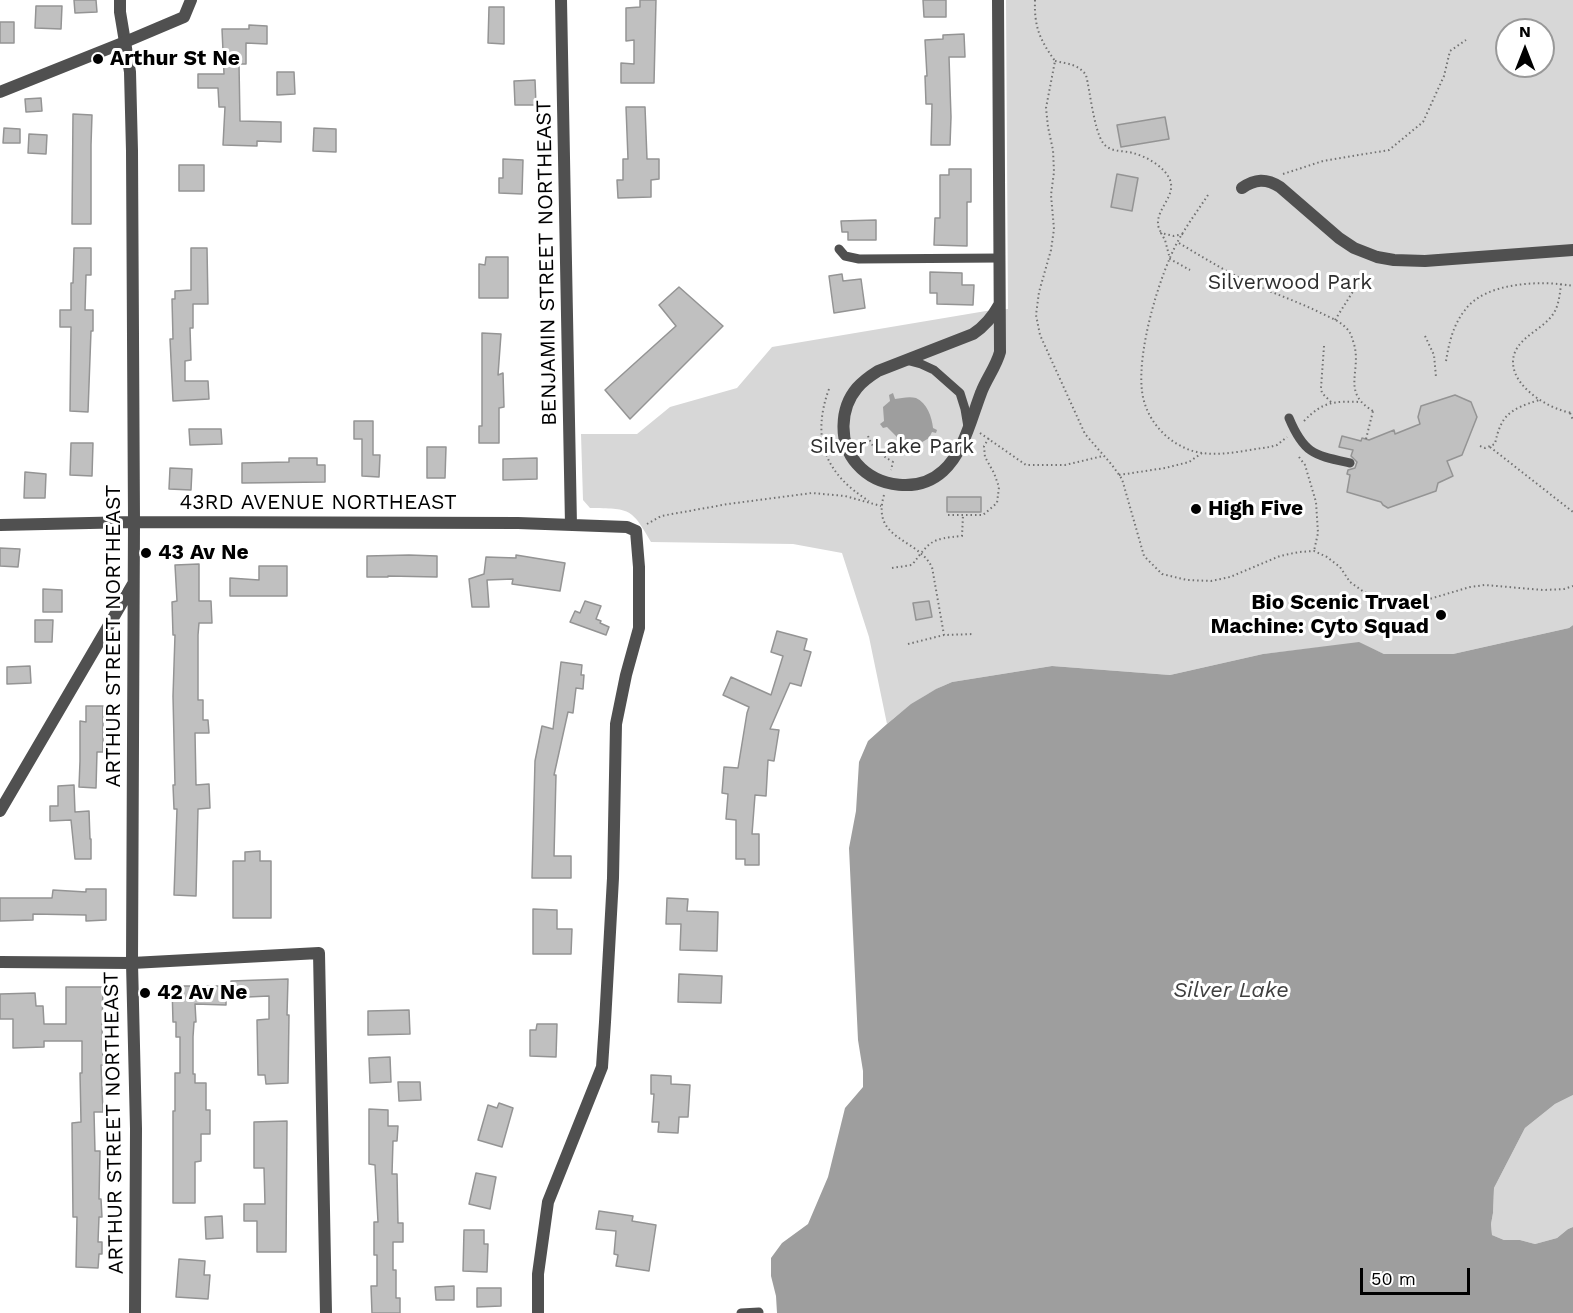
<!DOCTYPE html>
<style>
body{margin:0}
#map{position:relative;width:1573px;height:1313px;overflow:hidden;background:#fff;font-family:"Work Sans",sans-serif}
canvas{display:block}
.north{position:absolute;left:1495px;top:18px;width:60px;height:60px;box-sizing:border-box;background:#fff;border:2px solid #999;border-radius:50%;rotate:0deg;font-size:16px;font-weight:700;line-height:24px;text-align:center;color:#000}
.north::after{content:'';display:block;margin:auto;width:21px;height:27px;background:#000;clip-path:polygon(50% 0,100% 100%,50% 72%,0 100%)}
.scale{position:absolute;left:1360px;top:1268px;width:110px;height:27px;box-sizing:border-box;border:3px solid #000;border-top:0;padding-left:8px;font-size:18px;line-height:21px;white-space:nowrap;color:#000;-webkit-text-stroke:4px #fff;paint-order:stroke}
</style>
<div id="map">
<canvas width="1573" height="1313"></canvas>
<div class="north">N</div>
<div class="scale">50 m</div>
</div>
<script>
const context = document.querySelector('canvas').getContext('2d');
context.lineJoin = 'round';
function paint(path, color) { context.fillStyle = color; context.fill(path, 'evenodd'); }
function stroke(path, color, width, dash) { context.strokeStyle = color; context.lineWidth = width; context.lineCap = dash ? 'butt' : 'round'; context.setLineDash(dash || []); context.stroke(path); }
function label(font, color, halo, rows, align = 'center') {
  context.font = font + ' "Work Sans",sans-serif'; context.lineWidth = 6; context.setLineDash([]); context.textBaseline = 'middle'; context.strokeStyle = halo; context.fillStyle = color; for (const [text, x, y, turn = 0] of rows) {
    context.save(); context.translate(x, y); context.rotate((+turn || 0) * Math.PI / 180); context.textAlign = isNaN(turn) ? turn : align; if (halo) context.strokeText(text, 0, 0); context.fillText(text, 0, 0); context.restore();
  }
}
paint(new Path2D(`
 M1006,0h567v625l-4,3 -116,26h-69l-25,-11 -96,11 -93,21 -118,-9 -100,16c-25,10 -45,25 -65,42l-18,-87 -27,-84 -49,-9 -142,-2c-20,-35 -21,-33 -61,-34l-7,-8 -2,-66h56l33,-27 67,-19 35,-41 214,-36 22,-2zM1507,30h36v36h-36z
 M1573,1095v132l-5,2 -11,9 -22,6 -15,-4h-16l-12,-5 -1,-11 2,-11 1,-25 31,-60 30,-24z`), '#d7d7d7');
paint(new Path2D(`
 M893,393l2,6c6,-1 15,-3 21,-1 11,5 16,19 17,30l4,2 -1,3 -4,-1 -3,6 -10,6 -16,-3 -2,5h-4l1,-8 -11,-11 -4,1 -3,-4 4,-3 -1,-14 7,-6 -1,-6z
 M1573,625v470l-18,9 -30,24 -31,60 -1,25 -2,11 1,11 12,5h16l15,4 22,-6 11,-9 5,-2v86h-796l-1,-17 -5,-20v-18l11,-15 26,-19 20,-47 17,-69 18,-21v-16l-5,-31 -9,-192 7,-37 3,-49 9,-21 19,-17 24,-20 25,-15 16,-7 100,-16 118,9 93,-21 96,-12 25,12h69l116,-26z`), '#9e9e9e');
const building = new Path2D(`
 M74,0h22l1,12 -22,1z
 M640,0h16l-2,83h-33v-20l13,1v-24l-8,1v-33l14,-1z
 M923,0h23v17h-22z
 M36,6h26l-1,23 -26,-1z
 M489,7h15v37l-16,-1z
 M0,22h14v21h-14z
 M249,25l18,1v18l-21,-1v21h-7l1,57 41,1v20l-24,-1v5l-34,-1 2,-38h-6l-1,-19h-20v-14h26l-2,-45h27z
 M964,34l1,23h-16l2,60 -1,28h-19l1,-41h-6l-1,-28h2l-2,-36 18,-1v-4z
 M277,72h17l1,22 -18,1z
 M535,80l1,25h-21l-1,-24z
 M41,98l1,13 -16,1 -1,-13z
 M626,107h19l2,52h12v20l-8,1v17l-33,1 -1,-18h6v-21h5z
 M73,114l19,1 -1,30v79h-19z
 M1165,117l4,22 -48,8 -4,-22z
 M4,128l16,1v14h-17z
 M314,128l22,1v23l-23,-1z
 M29,134l18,1 -1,19 -18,-1z
 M503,159l20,1 -1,34 -23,-1v-15h4z
 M179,165h25v26h-25z
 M949,169h22v33h-4v44l-33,-1 1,-27h5v-43h9z
 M1117,174l21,4 -6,33 -21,-4z
 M876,220v20h-28v-8h-6l-1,-11z
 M74,248h17v27h-5l-1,35h8v21h-2l-3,81 -18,-1 1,-84h-11v-17h11v-27h2z
 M191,248h16l1,56h-15v24h-3l1,32 -6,1v20h23l1,18 -36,2 -3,-62h3l-1,-40h3v-8l16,-1z
 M486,257h22v41h-29v-34l6,1z
 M930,272l32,1v12h12l-1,20 -36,-1v-11h-7z
 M842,274l1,7 18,-2 4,29 -31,5 -5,-37z
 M679,287l44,39 -93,93 -25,-29 71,-64 -17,-21z
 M482,333l19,1 -3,41 5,-2 1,34 -5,1v35h-20v-17h3z
 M1455,395l16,7 6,15 -15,38 -15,6 6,15 -15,7 -2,8 -48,17 -5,-3 -2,-3 -34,-10 3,-17 -3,-1 1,-4 7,-2 2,-6 -6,-6 2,-6 -14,-3 3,-11 19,5 1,-3 7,2 25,-10 1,4 25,-10 -2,-7 3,-11z
 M354,421h19v34h7l-1,22 -17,-1v-37h-8z
 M189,429h32l1,15 -32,1z
 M71,443h22l-1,33 -22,-1z
 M427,447h19l-1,31h-18z
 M289,458h28v7h8v17l-83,1v-20l47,-1z
 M537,458v21l-34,1v-21z
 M170,468l22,1 -1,21 -22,-1z
 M25,472l21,2 -1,24h-21z
 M947,497h34v15h-34z
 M0,548l20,1 -2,18 -18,-1z
 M409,555l28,1v21l-49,-1v1h-21v-21z
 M516,555l49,8 -5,28 -48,-7 1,-5 -26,1 2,27h-17l-3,-28 15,-5 2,-17 30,1z
 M199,564v37h12l1,22h-13l-1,12v65h5v20h5l1,13h-14l1,52 13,-1 1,24 -12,1 -2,87 -22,-1 3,-86h-3l-1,-24h2l-2,-89 2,-61h-2l-1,-33 5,-1 -2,-36z
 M259,566h28v30h-57v-18l29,2z
 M43,589l19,1v22h-19z
 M585,601l16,5 -5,13 5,2 -1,2 9,4 -3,8 -36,-13 5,-11 5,2z
 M929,601l3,16 -16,3 -3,-17z
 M35,620h18l-1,22h-17z
 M777,631l30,8 -3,11 7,2 -10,34 -11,-3 -20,46 9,1 -5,31 -6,-1 -2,36 -11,-1 -3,39h7v31h-14v-6h-9v-39l-10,-1 2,-25 -6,-1 2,-26 14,1 9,-55 2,-6 -26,-12 8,-18 40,18 12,-39 -12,-4z
 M561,662l21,3 -1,10h3l-1,14 -7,-1 -3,25 -5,-1 -14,63h2l-2,81h17v22h-39l3,-117 7,-35 11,3z
 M30,666l1,17 -24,1v-17z
 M86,706h17v46h-6l-1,36 -17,-1 1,-26v-40l6,1z
 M74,785l1,27 14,-1 1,28h1v20h-16l-4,-39 -21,1v-15h8v-20z
 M260,851v10h11v57h-38v-57h12v-9z
 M86,889h20v31l-20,1v-6l-53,-1v6l-33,1v-23h52l1,-8 33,2z
 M667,898l21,1 -1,12 31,1 -1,39 -37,-1 1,-26h-15z
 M533,909l24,1v19h15l-1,25h-38z
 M679,974l43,2 -1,27 -43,-1z
 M288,979l-1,36h2l-1,68 -22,1 -1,-9h-7l-1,-55 12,-1v-23l-43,2v7l-31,-1 1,18h-2l-1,15v37h2v9h11v27h4v24h-9v27l-6,1v41h-22v-92h2v-38h5v-36h-4v-15h-3l-1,-36h59v-5z
 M66,987h37l-1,41 1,37h-2l2,47h-9l1,39h5l-1,48h2l1,18h-3l-1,25h4v12h-3l-1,14 -22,-1 1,-50h-4l-1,-94 9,-1 -1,-49h2v-32h-38v6l-31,1v-29h-13v-25l35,-1 1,13h7l1,18h22z
 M409,1010l1,24 -42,1v-24z
 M537,1024h20l-1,33 -26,-1v-26h6z
 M390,1057l1,25 -21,1 -1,-25z
 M651,1075l20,1v8l19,1 -2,32h-9l-1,16 -20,-1 1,-10h-7l2,-28h-3z
 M398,1082h22l1,18 -22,1z
 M499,1103l14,5 -11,39 -24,-7 10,-35 9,3z
 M369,1109l19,1v16h10l-1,15h-4l-1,33h5l1,49h5v19h-10v28h3v28h4v15h-28l-1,-27h6v-31h-3v-33h4l-3,-57 -6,-1z
 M287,1121l-1,131h-29v-31h-13v-17h21l-1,-36h-10v-46z
 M476,1173l20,4 -6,32 -21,-5z
 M599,1211l34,5 -1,5 24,4 -7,46 -33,-5 2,-11 -4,-1 2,-23 -20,-2z
 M222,1216l1,22 -17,1 -1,-22z
 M464,1230h20v14h4l-1,28 -24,-1z
 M179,1259l26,2 -1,14h6l-2,24 -32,-2z
 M454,1286v14h-18l-1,-13z
 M477,1288h24v18l-24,1z`);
paint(building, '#c0c0c0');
stroke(building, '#949494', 1.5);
stroke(new Path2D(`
 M1035,0c-1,27 5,40 20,61l-9,47 2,19 5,23 1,22 -3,23 3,34 -3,21 -12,42 -3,23 4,20 45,99 27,31 10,14 22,77 18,18 25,6 24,1 19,-4 50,-21 19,-4 15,-1 13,6 13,10 10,15 14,10 18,7 22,4 22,-3 44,-13 15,-2 58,5 21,-1 9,-3
 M1055,61c13,3 23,3 31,14 4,16 8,55 17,68 8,10 19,7 30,10 14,4 31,13 37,27 6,16 -13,28 -12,44 0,3 2,6 3,9
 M1283,174l40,-13 66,-11 34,-28 21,-46 6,-25 16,-11
 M1208,195c-10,15 -21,30 -30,46 -19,35 -41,110 -36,150 3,27 24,52 51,60 24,7 52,-1 77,-4l7,-2 10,-8
 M1183,234l-9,2 -13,-3 4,7 5,19 20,11
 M1179,243c25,15 49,30 76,42 23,10 46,18 68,29 8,4 17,7 23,14 5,4 6,10 8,16 8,28 -14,49 21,68
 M1561,284c-1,9 -2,19 -6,27 -9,17 -32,23 -40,41 -12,30 33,58 58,61
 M1335,320l24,-38
 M1425,336l9,19 2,22
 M1324,346l-3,42 1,5 9,9
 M1446,361c3,-18 7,-36 19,-51 20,-28 77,-30 108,-24
 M829,389c-18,49 -4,85 40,112
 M1570,413l3,7
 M1304,421c19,-20 31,-20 57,-19
 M980,433l46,32h39l38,-9
 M868,436c6,15 12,18 25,26l-2,8
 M1366,439l7,-28
 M1480,446l5,2 10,-4c6,-30 16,-35 44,-44
 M1490,447l83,65
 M1299,457l6,8 11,37 2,31 -4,18
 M1119,475l46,-7 24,-6 13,-9
 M884,495c-13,45 32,42 48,72l12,68
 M948,515h35l14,-12 2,-16 -5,-14 -9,-16 -1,-11 5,-8
 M647,524l14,-8 67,-12 84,-11 33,3 36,10
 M892,568l20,-3c19,-25 19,-26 50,-29l1,-21
 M908,644l36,-9 30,-1`), '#727272', 2, [1.5, 3]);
stroke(new Path2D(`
 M839,249l6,7 14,3 141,-1
 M906,360l15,4 13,6 26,23 5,16 3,18
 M1289,418c15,36 25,37 61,45
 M741,1313l18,-1`), '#505050', 9);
stroke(new Path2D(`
 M120,0v12l10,60 2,79 2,371 -2,441 4,166 -1,184
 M561,0l10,525
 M998,0l2,352c-4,15 -14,27 -19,41 -10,26 -17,59 -38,78 -24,22 -65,17 -86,-7 -19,-21 -17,-56 0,-76 6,-7 13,-12 21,-17l95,-37c12,-8 19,-16 26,-29
 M1242,188c13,-9 24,-10 38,-1l59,51 15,10 23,9 17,3 31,1 148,-11
 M0,525l134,-3 384,1 109,4 9,4 3,36v61l-13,47 -10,49 -3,154 -8,144 -3,45 -54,135 -10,72v39
 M0,811l133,-227
 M0,962l132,1 187,-10 7,360`), '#505050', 12);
stroke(new Path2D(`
 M0,92l125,-50 59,-25 7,-17`), '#505050', 12);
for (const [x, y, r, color] of [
 [98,59,6,"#000"],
 [1196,509,6,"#000"],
 [146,553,6,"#000"],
 [1441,615,6,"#000"],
 [145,993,6,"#000"]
]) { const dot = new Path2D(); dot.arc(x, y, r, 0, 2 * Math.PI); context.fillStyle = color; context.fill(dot); stroke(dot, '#fff', 2); }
label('bold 21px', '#000', '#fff', [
 ["Arthur St Ne",110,59],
 ["High Five",1208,509],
 ["43 Av Ne",158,553],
 ["Bio Scenic Trvael",1429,603,"right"],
 ["Machine: Cyto Squad",1429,627,"right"],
 ["42 Av Ne",157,993]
], 'left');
label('21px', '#000', '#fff', [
 ["BENJAMIN STREET NORTHEAST",547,263,-91],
 ["43RD AVENUE NORTHEAST",318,503],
 ["ARTHUR STREET NORTHEAST",114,636,-90],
 ["ARTHUR STREET NORTHEAST",114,1123,-91]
]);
label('21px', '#2e2e2e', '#fff', [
 ["Silverwood Park",1290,283],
 ["Silver Lake Park",892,447]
]);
label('italic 22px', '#3f3f3f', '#fff', [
 ["Silver Lake",1231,991]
]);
</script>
